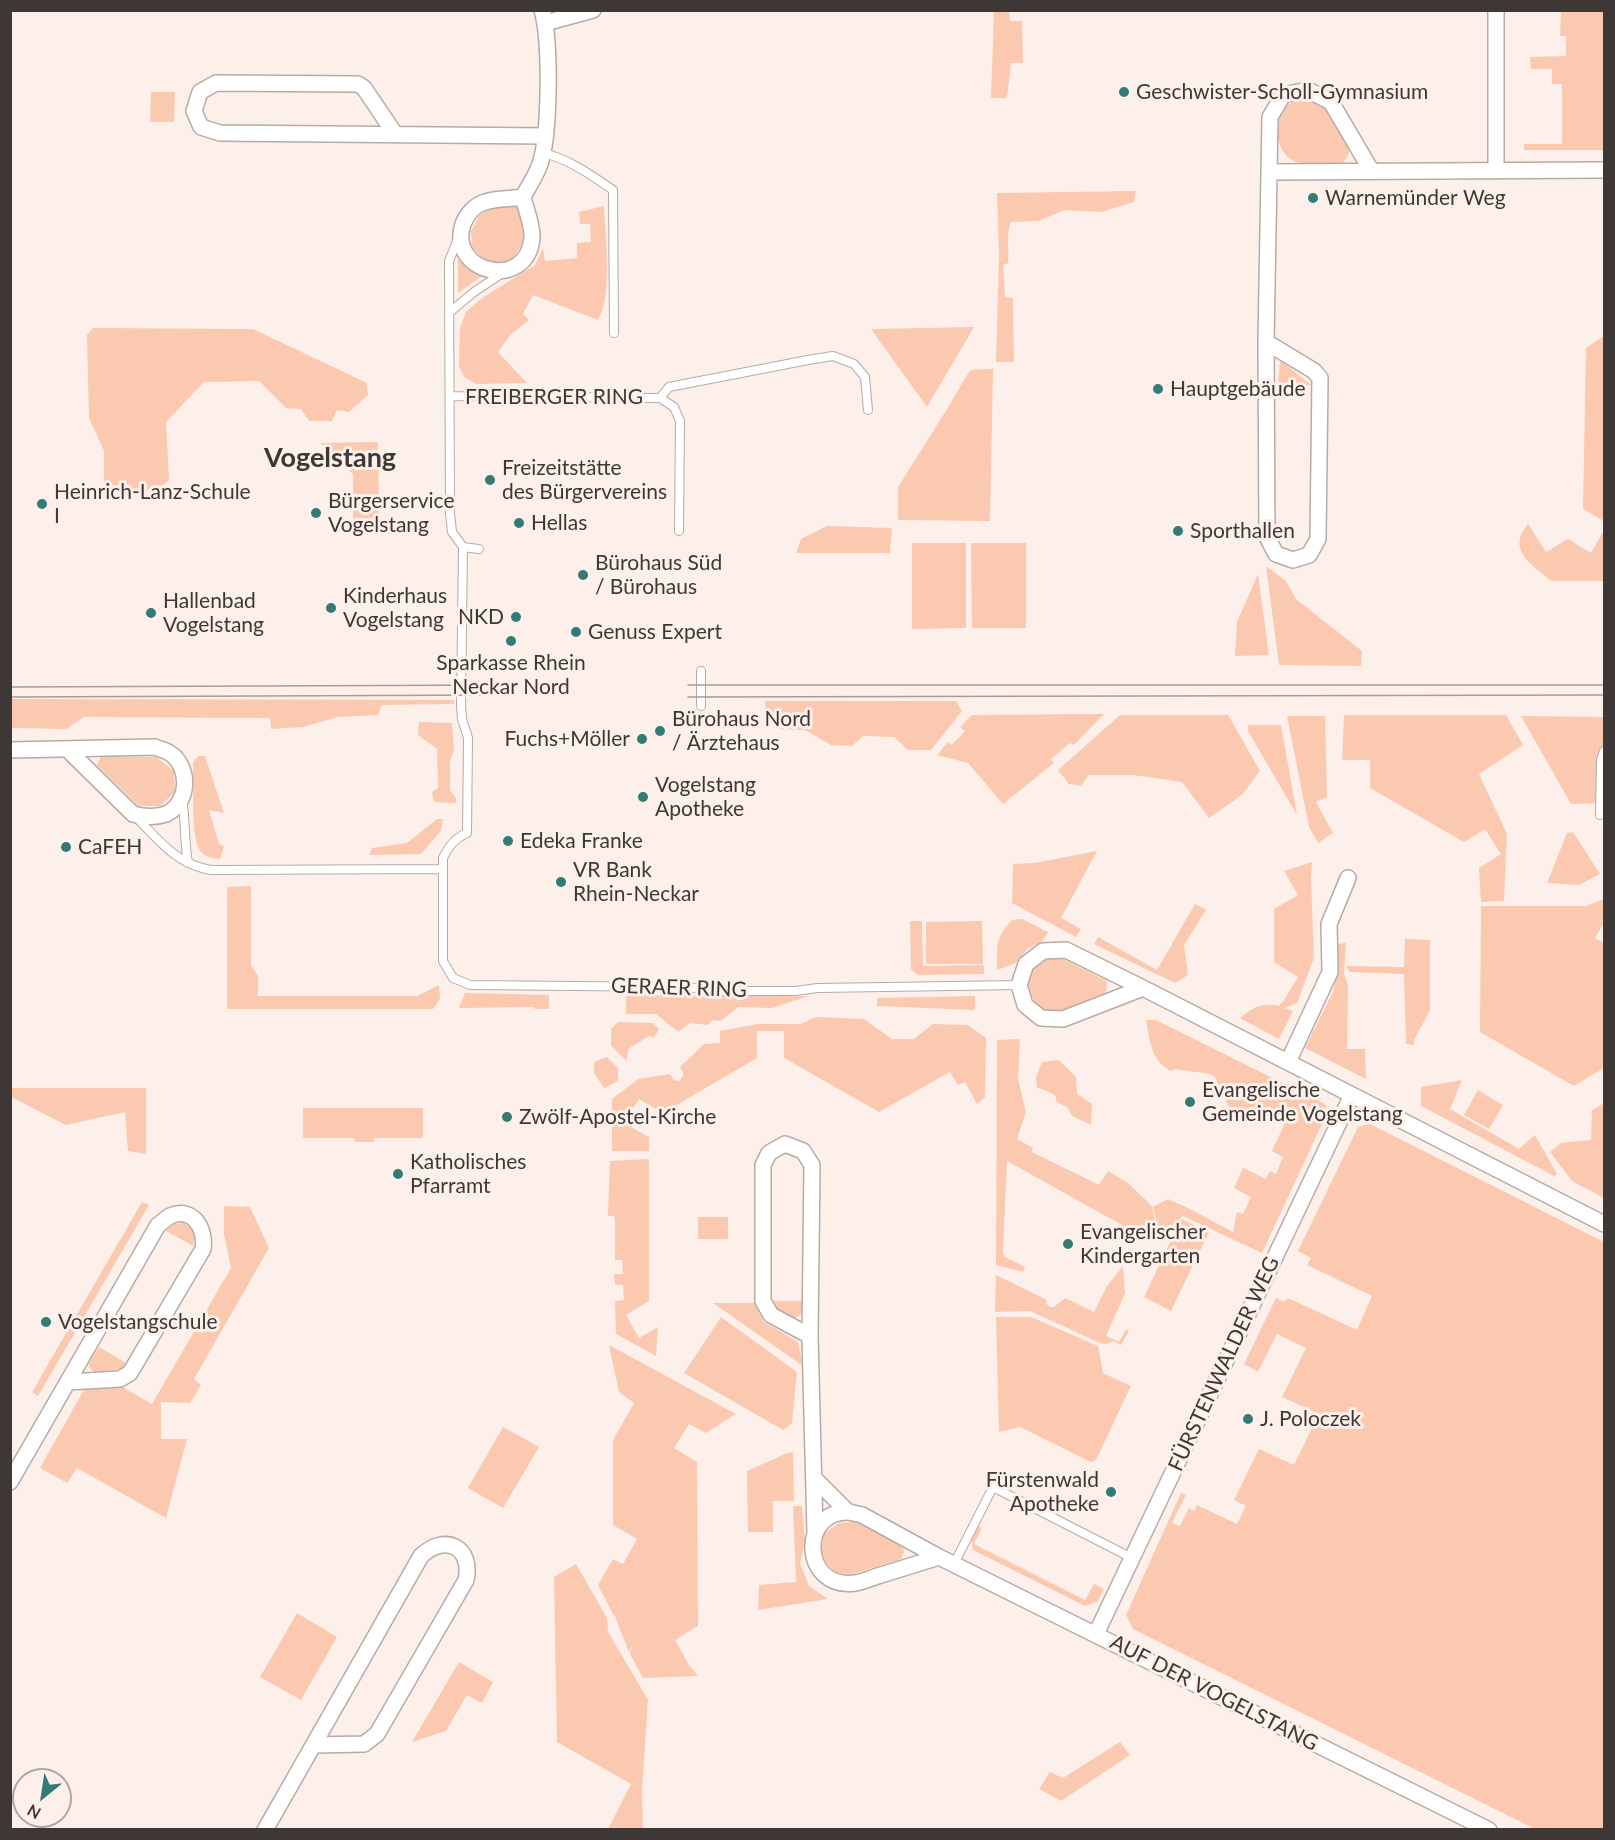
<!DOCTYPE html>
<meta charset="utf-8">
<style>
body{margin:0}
#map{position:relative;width:1615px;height:1840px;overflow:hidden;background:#fdf0ea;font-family:Lato,sans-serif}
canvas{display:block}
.frame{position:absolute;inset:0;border:12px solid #3d3836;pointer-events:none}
.north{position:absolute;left:12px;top:1768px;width:60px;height:60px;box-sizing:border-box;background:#fdf0ea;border:2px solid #b0a6a2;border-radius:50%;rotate:210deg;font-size:16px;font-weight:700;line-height:24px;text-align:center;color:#3d3836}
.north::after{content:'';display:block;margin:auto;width:21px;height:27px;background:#337b75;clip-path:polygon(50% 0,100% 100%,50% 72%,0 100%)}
</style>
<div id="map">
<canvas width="1615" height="1840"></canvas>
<div class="frame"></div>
<div class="north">N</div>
</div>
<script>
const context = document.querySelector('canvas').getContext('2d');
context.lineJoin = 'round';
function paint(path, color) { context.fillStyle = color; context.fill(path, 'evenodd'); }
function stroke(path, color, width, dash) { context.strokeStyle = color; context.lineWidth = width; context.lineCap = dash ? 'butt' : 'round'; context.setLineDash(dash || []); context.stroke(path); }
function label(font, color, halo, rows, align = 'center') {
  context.font = font + ' Lato,sans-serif'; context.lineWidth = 6; context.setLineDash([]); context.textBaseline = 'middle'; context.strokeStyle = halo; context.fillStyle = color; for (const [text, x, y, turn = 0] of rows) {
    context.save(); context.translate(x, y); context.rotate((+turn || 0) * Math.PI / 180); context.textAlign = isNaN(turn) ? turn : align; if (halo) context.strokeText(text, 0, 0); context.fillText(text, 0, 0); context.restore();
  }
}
paint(new Path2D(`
 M994,11h15l1,10h12l1,42h-12l-4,35h-16z
 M1561,11h42l1,139h-80v-6h38v-60h-10v-15h-21l-1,-12 36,-1v-20h-6z
 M151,92h24l-1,30h-24z
 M1306,98l10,3 8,5 24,41 1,6 -5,9 -4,2c-14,0 -34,3 -46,-3 -17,-8 -21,-35 -12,-50 5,-8 16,-11 24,-13z
 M1136,191l-2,11 -33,10 -37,-2 -25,11 -28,1c-6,16 -1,25 -3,41l-5,2 2,32 8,1 1,64h-18l3,-107 -2,-62z
 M519,201l8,19 -3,22 -11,16 -16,6 -15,-6 -10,-11 -1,-16 8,-15 20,-14z
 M604,206c1,30 9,89 -6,114l-65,-25 -10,19 6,6 -18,14 -13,18 29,31 -51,1 -12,-7 -5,-11 1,-38 6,-16 16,-14 53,-33 8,-17 2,13 32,-3v-15l14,-1 -1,-18h-10l-1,-12z
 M458,259l11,11 13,6 -24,17z
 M974,327l-47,80 -56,-78z
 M93,328l160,1 114,54 1,12 -19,17 -12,-2 -5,11h-23l-8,-12 -15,-1 -27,-27 -55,1 -38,40 3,58 -11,10 -54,1v-40l-15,-33 -2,-83z
 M1604,336v185l-21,-12 3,-161z
 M1280,360l31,25 -33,1z
 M993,369l-3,152 -92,-1v-33l51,-81 21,-36z
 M378,442l1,79h-26v-47l-33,-31z
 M1528,524l18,28 22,-13 23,14 13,-23v51h-53c-20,-18 -45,-30 -23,-57z
 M827,526l65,2 -2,25h-94l5,-14z
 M912,543h54v85l-54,1z
 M971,543h55v85h-54z
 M1266,566l20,15 10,18 66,52 -1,15 -82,-1z
 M1258,574l11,81 -34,1 2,-34z
 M11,699l443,1v4l-72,1 -4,10 -40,2 -35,10 -32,2 -1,-11 -186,-1 -18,12 -55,-1z
 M765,701h191l6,10 -31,39h-23l-14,-13 -31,-1 -11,10 -21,-1 -26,-15 -25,-1 -4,-8 -10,-6z
 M1104,714l-30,31 -4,-2 -19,16 3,4 -51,41 -35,-41 -31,-8 11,-13 4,3 13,-14 -5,-4 12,-12z
 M1120,715h108l32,56 -18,24 -33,23 -27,-36 -49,-7h-44l-8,11 -12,-2 -11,-14z
 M1344,715h162l17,30 -44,29 28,60 -3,67 -23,1 -2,-34 22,-14 -16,-25 -21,13 -94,-54v-28h-28z
 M1287,716h38l2,81 -11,5 17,31 -15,10 -9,-16z
 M1521,716l83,1v86l-33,1z
 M419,722l33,1 2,28 -4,9v30l6,8v5l-22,-1 -2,-10 6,-4 -1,-39 -19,-14z
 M1248,725h33l16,90 -49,-84z
 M101,756l55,1 18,14 1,21 -15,14h-21l-42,-41z
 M198,756h7l19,57 -15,-3 10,34 5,2 -4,13c-8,-1 -16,-2 -21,-10 -8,-13 -5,-68 -6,-86z
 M437,819h6l-2,12 -20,23 -52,1 3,-7 35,-5z
 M1573,832l27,42 -21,11 -32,-2 20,-50z
 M1097,851l-36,67 20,11 -5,8 -64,-34 1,-39 22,-1z
 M1312,862l-1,16 3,80 -17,45 -13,5 9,3 -14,28 -39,-21c12,-10 22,-16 39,-12l5,-6 14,-23 -24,-15v-53l24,-14 -14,-24z
 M251,886v79l7,11v20h159l22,-11 1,14 -7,10h-206v-122z
 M1604,899v23l-9,16 9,5v125l-30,18 -94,-54 1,-126h105z
 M1195,904l11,6 -22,35 4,30 -13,8 -81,-39 4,-7 59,33z
 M1022,919l26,13 -5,9 -16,8 -11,14 -19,7c1,-25 -3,-30 15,-50z
 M910,921h12l1,45 61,-1v9l-66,1 -7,-6z
 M982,921l1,43h-57v-42z
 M1405,939l25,1v70l-16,30v5l-8,-1 -2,-70 -54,-2 -4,-6 58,1z
 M1346,943l-2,31 4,12 -1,63h18l1,30 -61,-31 28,-56 4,-21v-27z
 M1045,959h18l44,22 -1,13 -45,16h-16l-11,-9 -6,-15 3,-15z
 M465,993l84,2v14h-14l-2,-2 -74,1z
 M626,995l183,1 -37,12 -34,-1 -17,14 -8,-1 -5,5 -18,-2 -12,9 -22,-18h-30z
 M975,996v14l-98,-4v-8z
 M816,1017l48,2 28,20h22l19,-15 35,1 18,13 -1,59 -8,7 -12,-22 -7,3 -8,-13 -71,40 -95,-54v-27h-27v27l-94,55 -24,-14 -15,24 25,14v14h-37v-52l26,-20 32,-5 4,6 5,1 4,-5v-4l-3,-5 24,-23 16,-1v-12l37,-7h44z
 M1146,1020h10l169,84 3,7 -66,142 -79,-37 -23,19 -7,-28 15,-8 18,8 47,25 4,-20 6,2 8,-17 -17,-9 9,-20 23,11 4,-8 6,3 7,-17 -11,-6 12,-26 -28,-14 -6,10 -12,-6 1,-3 -10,-5 -14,-30 -5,-3 -35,-5 -4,2c-20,-10 -21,-30 -25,-51z
 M618,1022l35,1 6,6 -5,9 -5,-2 -21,13 -1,12 -16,-15v-17z
 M1020,1039l-2,40 8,33 -9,27 16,9 -1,4 67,33 9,-14 20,12 24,23 6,31h-10l-8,-2 -133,-74 -4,91 2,5 20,10 -2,5 -27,-7 1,-225z
 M607,1057l11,11v13l-14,7 -10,-15v-11z
 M1059,1060l17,17 1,17 15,10 -1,21 -19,-9 -5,-9 -10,-5 -2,-7 -18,-8 -1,-10 6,-15z
 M1462,1080l-12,29 69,40 16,-14 22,39 -3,2 -133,-70v-19z
 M10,1088h136v66l-18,-3 -3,-39 -59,13 -55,-28z
 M1478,1090l25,15 -14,24 -25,-14z
 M1604,1103v95l-32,-17 -22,-29 11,-9 30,-3 1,-30z
 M303,1108h120v30h-49v4h-19l-1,-4h-51z
 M1370,1124l234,118v587h-69l-402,-200 -7,-14 55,-122 5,2 -14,28 8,3 9,-18 5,3 3,-6 40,19 9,-18 -12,-6 25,-51 35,16 25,-51 -37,-17 24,-49 -29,-14 -19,38 -14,-8 32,-66 9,4 3,-4 69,32 15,-34 -65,-31 4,-7 -13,-7 60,-124z
 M649,1159v142l-23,14 13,23 19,-11 -2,29 -40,-22 -1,-33 9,-1 -1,-15h-8l-1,-11h9l-1,-14h-7v-40l-1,-4h-6l2,-55z
 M142,1202l7,3 -111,191 -6,-4z
 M224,1206l26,1 19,41 -75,131 7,6 -11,18 -29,-1v37h26l-21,79 -89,-50 -10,15 -27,-15 54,-96 -5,-5v-4l10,-16 27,16 -5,6 -25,3 56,32 79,-136 -7,-33z
 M698,1217h30v22h-30z
 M1181,1219l28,13 -38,79 -27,-14z
 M184,1223c10,7 12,12 9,23l-27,-15 8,-7z
 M1123,1266l2,27 -19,43 13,6 7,-13 3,2 -8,14 -8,-4 -6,3 -7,-1 -70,-32 -35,1 1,-37 51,25 -1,4 5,3h3l11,-9 29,14 13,-26z
 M773,1301h31v12l-9,5 -18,-8z
 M713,1303h41l10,19 34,20 5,24z
 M721,1317l76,55 -5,51 -9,7 -99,-57z
 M996,1317h35l67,29 5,27 28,13 -35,74 -5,2 -71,-35 -21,5z
 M609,1345l127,69 -30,19 -17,-9 -15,24 23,14 1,164 -23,14 14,25 9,11 -55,2 -13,-24 2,-9 -3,7 -14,-35 3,-2 -4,1 -16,-31 15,-26 10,5 14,-25 -24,-14v-85l21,-37 -15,-11z
 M503,1427l36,20 -36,61 -35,-20z
 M793,1452l1,49h-21v31h-25l-1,-61 38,-17z
 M793,1506h9l3,36 -5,21 9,23 19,13 -70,11 1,-25 37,-3z
 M856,1522l46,23 2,7 -3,7 -51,16 -14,-3 -10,-9 -5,-13 3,-16 15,-11z
 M978,1526l4,2 -8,16 111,56 9,-16 10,5 -6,12 -13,5 -112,-56 -2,-10z
 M576,1564l31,54 1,14 40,68 -6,91 1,38h-35l23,-45 -74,-42 -3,-165z
 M297,1613l40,24 -36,63 -41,-23z
 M459,1662l34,20 -11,21 -15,-8 -21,36 -34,11z
 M1120,1742l10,13 -69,46 -22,-12 11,-17 13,6z`), '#fbc8b0');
const lane = new Path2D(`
 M543,153c26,6 48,22 70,37l1,143
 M458,239l-9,22 1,252 2,19 11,15 -2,158 1,14 6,19 -1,95c-13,6 -18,13 -24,25v103l10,17 17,7 208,2 19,1 12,3h86l23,-3 201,-3
 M450,312l24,-20 30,-20
 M450,396l210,2 14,9 6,14 -1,110
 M660,398l9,-11 139,-27 25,-4 21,8 11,13 3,33
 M463,547l16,2
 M701,706v-35
 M182,799c4,22 2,43 6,64
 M1600,815l1,-55 3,-9
 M137,818c22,23 41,47 74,52l231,-1
 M954,1564l39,-77 139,71`);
const street = new Path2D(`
 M1496,10v160
 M545,23l48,-13
 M395,134l-31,-46 -6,-4 -142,-1 -16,9 -6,19 7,16 19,6 325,3
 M1269,172l335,-2
 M523,197c-12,2 -27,1 -38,5 -10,3 -18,12 -22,22 -16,49 64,68 69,14 1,-12 -6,-28 -9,-41 5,-10 13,-21 17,-33 10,-30 11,-122 2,-154
 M1266,342l48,29 6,7 -2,161 -9,16 -16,5 -17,-6 -9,-17 -1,-195 4,-225 13,-22 25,-5 23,12 40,68
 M10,750l145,-3c4,2 10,3 13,5 23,13 22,51 -2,62 -11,4 -22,3 -33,0l-65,-64
 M1143,988l-80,31 -22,-1 -16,-13 -6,-20 7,-21 17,-13 23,-1 77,38 461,236
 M1288,1062l42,-90 -1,-48 19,-46
 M810,1336l-39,-21 -8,-14v-136l6,-12 16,-9 18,7 9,14 -2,171 5,196
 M814,1478l34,34
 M10,1482l148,-257c4,-2 8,-7 12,-9 23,-10 36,13 33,33l-73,124 -10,6 -52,3
 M939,1557c-19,6 -39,12 -58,18 -8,2 -17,7 -26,8 -54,7 -56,-73 -6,-71 4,1 9,2 13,3l77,42 550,273
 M1096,1634l256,-539
 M265,1830l156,-274c24,-23 52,-9 45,24l-89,154 -13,10 -50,1`);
stroke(lane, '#b7aba5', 10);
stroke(street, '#b7aba5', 18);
stroke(lane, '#fff', 8);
stroke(street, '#fff', 15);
stroke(new Path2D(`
 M688,685h916
 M10,687l495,-2
 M10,697l495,-2
 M688,697l916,-2`), '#a69c98', 1.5);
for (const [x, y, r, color] of [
 [1124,92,6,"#337b75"],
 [1313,198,6,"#337b75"],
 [1158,389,6,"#337b75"],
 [490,480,6,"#337b75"],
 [42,504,6,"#337b75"],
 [316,513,6,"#337b75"],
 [519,523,6,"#337b75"],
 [1178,531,6,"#337b75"],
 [583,575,6,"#337b75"],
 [331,608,6,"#337b75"],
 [151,613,6,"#337b75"],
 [516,617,6,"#337b75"],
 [576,632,6,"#337b75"],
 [511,641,6,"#337b75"],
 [660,731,6,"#337b75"],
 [642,739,6,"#337b75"],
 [643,797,6,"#337b75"],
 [508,841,6,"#337b75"],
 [66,847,6,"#337b75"],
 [561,882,6,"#337b75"],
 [1190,1102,6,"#337b75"],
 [507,1117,6,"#337b75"],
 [398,1174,6,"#337b75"],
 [1068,1244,6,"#337b75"],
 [46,1322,6,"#337b75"],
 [1248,1419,6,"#337b75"],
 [1111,1492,6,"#337b75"]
]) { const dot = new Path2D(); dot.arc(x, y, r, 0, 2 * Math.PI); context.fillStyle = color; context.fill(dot); stroke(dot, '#fdf0ea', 2); }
label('21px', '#3d3836', '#fdf0ea', [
 ["Geschwister-Scholl-Gymnasium",1136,92],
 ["Warnemünder Weg",1325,198],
 ["Hauptgebäude",1170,389],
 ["Freizeitstätte",502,468],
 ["des Bürgervereins",502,492],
 ["Heinrich-Lanz-Schule",54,492],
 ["I",54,516],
 ["Bürgerservice",328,501],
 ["Vogelstang",328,525],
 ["Hellas",531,523],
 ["Sporthallen",1190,531],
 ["Bürohaus Süd",595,563],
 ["/ Bürohaus",595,587],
 ["Kinderhaus",343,596],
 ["Vogelstang",343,620],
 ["Hallenbad",163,601],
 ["Vogelstang",163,625],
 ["NKD",504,617,"right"],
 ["Genuss Expert",588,632],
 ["Sparkasse Rhein",511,663,"center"],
 ["Neckar Nord",511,687,"center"],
 ["Bürohaus Nord",672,719],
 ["/ Ärztehaus",672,743],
 ["Fuchs+Möller",630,739,"right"],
 ["Vogelstang",655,785],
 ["Apotheke",655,809],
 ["Edeka Franke",520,841],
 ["CaFEH",78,847],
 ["VR Bank",573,870],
 ["Rhein-Neckar",573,894],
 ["Evangelische",1202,1090],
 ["Gemeinde Vogelstang",1202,1114],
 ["Zwölf-Apostel-Kirche",519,1117],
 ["Katholisches",410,1162],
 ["Pfarramt",410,1186],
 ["Evangelischer",1080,1232],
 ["Kindergarten",1080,1256],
 ["Vogelstangschule",58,1322],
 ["J. Poloczek",1260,1419],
 ["Fürstenwald",1099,1480,"right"],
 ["Apotheke",1099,1504,"right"]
], 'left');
label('21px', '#3d3836', '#fdf0ea', [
 ["FREIBERGER RING",554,397],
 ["GERAER RING",679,988,2],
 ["FÜRSTENWALDER WEG",1224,1364,-65],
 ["AUF DER VOGELSTANG",1214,1693,27]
]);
label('bold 27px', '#3d3836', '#fdf0ea', [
 ["Vogelstang",330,458]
]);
</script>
